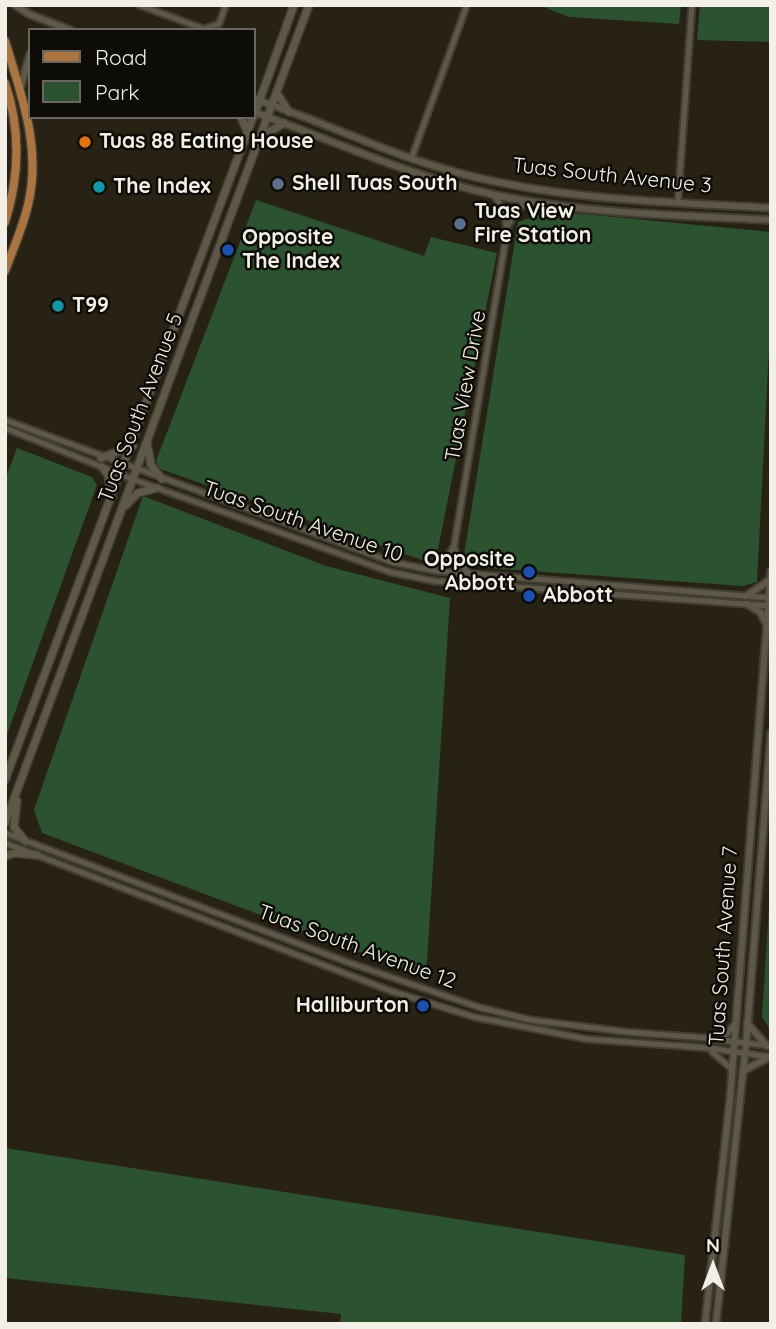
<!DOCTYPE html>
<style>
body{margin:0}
#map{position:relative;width:776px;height:1329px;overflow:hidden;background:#272214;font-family:Quicksand,sans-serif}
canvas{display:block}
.frame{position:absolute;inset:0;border:7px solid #f2f0e6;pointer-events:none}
.legend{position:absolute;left:28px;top:28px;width:228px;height:91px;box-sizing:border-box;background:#0e0c06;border:2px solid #696760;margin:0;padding:9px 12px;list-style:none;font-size:21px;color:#f2f0e6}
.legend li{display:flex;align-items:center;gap:14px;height:35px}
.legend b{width:35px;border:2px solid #696760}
.north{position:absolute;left:678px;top:1231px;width:70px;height:70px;-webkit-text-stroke:5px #0e0c06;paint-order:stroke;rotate:0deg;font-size:19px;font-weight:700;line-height:28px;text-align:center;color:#f2f0e6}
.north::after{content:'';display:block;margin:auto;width:24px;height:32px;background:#f2f0e6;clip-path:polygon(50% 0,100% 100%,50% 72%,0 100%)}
</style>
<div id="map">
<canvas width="776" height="1329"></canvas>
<div class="frame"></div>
<ul class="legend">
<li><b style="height:9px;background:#ac753f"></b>Road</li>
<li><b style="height:19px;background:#2b5330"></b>Park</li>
</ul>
<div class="north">N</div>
</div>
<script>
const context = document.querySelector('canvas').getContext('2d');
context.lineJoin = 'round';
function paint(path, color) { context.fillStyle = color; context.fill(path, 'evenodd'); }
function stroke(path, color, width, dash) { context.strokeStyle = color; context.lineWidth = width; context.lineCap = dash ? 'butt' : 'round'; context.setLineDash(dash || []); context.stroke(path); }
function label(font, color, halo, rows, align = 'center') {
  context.font = font + ' Quicksand,sans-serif'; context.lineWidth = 5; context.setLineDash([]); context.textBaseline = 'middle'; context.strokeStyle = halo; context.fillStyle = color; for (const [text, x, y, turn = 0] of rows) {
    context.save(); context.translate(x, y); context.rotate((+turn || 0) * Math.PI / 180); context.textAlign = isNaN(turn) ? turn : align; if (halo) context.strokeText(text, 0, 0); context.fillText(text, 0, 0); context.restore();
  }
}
paint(new Path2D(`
 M539,5h142l-2,19 -110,-7z
 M700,5h71v37l-74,-2z
 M256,200l168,56 7,-19 66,16 -59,296 -13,12 -265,-92 -4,-8z
 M551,211l220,21v78l-14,272 -14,4 -269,-19 -10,-12 54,-333z
 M17,448l75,29 5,8 -92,255v-260z
 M143,496l183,70 124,32 -24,379 -384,-144 -8,-23z
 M771,878v153l-9,-14z
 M5,1148l680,107 -4,69h-341l1,-10 -336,-36z`), '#2b5330');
const minor = new Path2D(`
 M139,5l65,24 15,-5 7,-19
 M412,157l55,-152
 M678,201l14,-196
 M509,224l9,-16 11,-7
 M5,420l387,142 44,9 335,27
 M5,428l127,51 258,93 44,9 337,25
 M454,546l4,16 12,12
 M429,568l15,-6 10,-16 53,-314 -3,-22 -10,-15
 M5,833l342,129 131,45 53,13 96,12 80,6 20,-4 9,-12
 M5,843l386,148 83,26 112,22 122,9 63,9
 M712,1039l59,7
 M712,1052l20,17`);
const tertiary = new Path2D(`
 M15,5l14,9 41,16
 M20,89l10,-35
 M254,99c69,22 135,56 205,74 101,27 208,29 312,35
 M254,112c80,29 157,65 241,83 90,19 184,20 276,25
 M746,596l24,-16
 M747,604l13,8 5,9
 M747,1023l20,23
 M743,1071l26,-14
 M705,1324l25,-225 41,-528
 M716,1324l30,-280 25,-311`);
const secondary = new Path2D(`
 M277,93l12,19
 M254,116l40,-111
 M241,117l7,16
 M264,135l20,-12
 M147,443l4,22 11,14
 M101,458l32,-12
 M102,467l6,8 4,22
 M125,506l13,-13 19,-5
 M5,780l248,-663
 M17,801l-3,26 11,14
 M5,823l304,-818
 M5,856l10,-3 22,2`);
const primary = new Path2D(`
 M5,41c16,54 37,106 23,164 -5,22 -15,44 -23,66
 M5,83c16,47 15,92 0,139`);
stroke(minor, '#423e34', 9);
stroke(tertiary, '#423e34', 10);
stroke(secondary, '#423e34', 10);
stroke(primary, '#423e34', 11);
stroke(minor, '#5d5848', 5);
stroke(tertiary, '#5d5848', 6);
stroke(secondary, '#5d5848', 7);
stroke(primary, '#ac753f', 8);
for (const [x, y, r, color] of [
 [85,142,7,"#e8710a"],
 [278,184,7,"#5c6f8a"],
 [99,187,7,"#0f9aa8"],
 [460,224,7,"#5c6f8a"],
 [228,250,7,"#1a4fb4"],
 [58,306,7,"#0f9aa8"],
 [529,572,7,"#1a4fb4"],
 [529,596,7,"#1a4fb4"],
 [423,1006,7,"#1a4fb4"]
]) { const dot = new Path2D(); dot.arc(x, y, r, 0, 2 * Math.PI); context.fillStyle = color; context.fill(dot); stroke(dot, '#0e0c06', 2.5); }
label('bold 21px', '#f2f0e6', '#0e0c06', [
 ["Tuas 88 Eating House",99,142],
 ["Shell Tuas South",292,184],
 ["The Index",113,187],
 ["Tuas View",474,212],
 ["Fire Station",474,236],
 ["Opposite",242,238],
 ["The Index",242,262],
 ["T99",72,306],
 ["Opposite",515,560,"right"],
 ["Abbott",515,584,"right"],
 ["Abbott",543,596],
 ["Halliburton",409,1006,"right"]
], 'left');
label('21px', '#f2f0e6', '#0e0c06', [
 ["Tuas South Avenue 3",612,176,6],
 ["Tuas View Drive",466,386,-80],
 ["Tuas South Avenue 5",141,408,-69],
 ["Tuas South Avenue 10",303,522,19],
 ["Tuas South Avenue 7",724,946,-86],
 ["Tuas South Avenue 12",357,947,20]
]);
</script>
